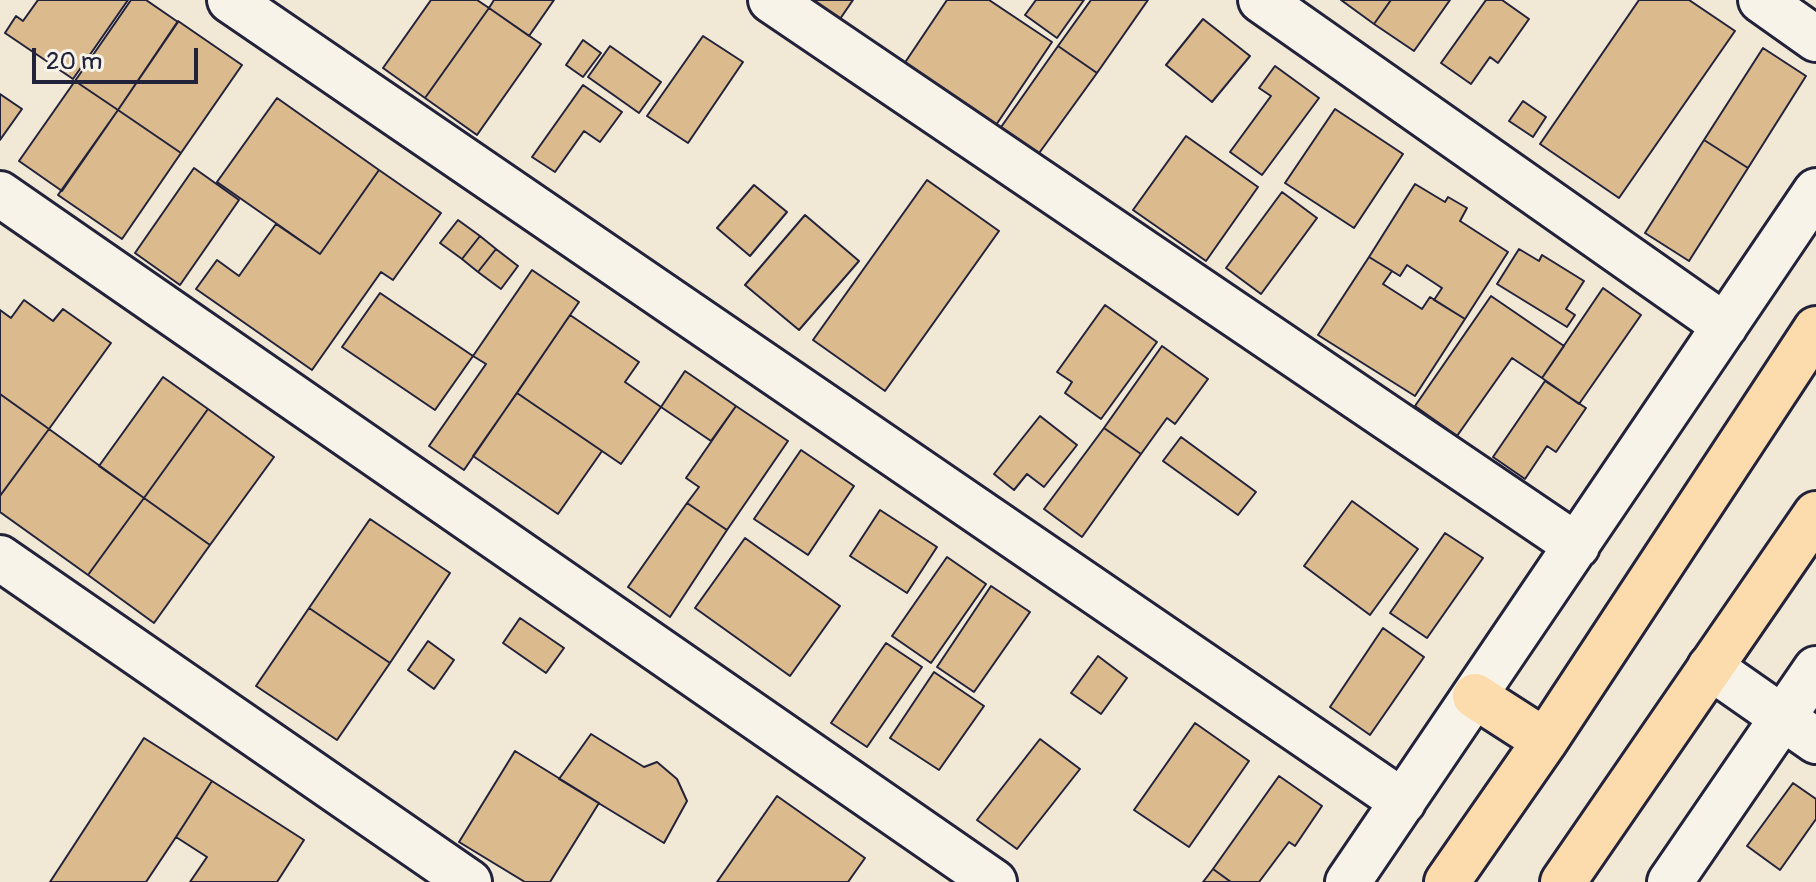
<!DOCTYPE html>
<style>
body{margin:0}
#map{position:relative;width:1816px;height:882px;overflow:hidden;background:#f1e8d6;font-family:Pangolin,sans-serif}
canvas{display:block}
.scale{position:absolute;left:32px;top:48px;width:166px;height:36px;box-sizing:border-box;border:4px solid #22223b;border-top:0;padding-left:10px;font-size:24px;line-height:28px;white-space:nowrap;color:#22223b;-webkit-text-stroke:6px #f7f3e8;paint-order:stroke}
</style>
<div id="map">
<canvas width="1816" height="882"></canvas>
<div class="scale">20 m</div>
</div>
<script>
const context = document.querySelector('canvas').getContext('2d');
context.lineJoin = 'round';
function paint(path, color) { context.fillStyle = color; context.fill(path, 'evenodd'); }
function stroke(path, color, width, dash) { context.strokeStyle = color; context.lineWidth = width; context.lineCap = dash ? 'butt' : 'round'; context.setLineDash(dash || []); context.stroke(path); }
const building = new Path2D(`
 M38,0h90l-55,79 -68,-46 11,-17 7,5z
 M131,0h15l32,22 -60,88 -43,-29z
 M431,0h46l12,8 -64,90 -42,-30z
 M494,0h60l-25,36 -40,-28z
 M811,0h42l-13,19z
 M947,0h42l63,42 -58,86 -92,-61z
 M1036,0h48l-27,38 -32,-23z
 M1091,0h57l-51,73 -39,-27z
 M1341,0h50l-17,24z
 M1391,0h59l-36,51 -40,-27z
 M1486,0h16l27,19 -31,44 -8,-6 -19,27 -30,-21z
 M1639,0h50l46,31 -116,167 -79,-54z
 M489,8l52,36 -64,91 -52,-37z
 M1203,19l47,37 -38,46 -46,-37z
 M178,21l64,44 -61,88 -63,-43z
 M703,36l40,26 -55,81 -41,-27z
 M583,40l18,13 -18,24 -17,-12z
 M610,46l51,36 -22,31 -51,-36z
 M1058,46l39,27 -60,83 -38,-26z
 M1763,48l43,28 -58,92 -44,-28z
 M1275,66l44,32 -57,77 -32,-23 41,-56 -12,-8z
 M75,81l43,29 -56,81 -43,-30z
 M583,85l39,27 -22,30 -16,-11 -29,41 -23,-15z
 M0,94l22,15 -22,31z
 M277,98l102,72 -59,84 -103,-72z
 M1523,101l23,16 -13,20 -24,-16z
 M1335,109l68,45 -49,74 -69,-45z
 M118,110l63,43 -59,86 -64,-44z
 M1186,136l72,51 -52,74 -73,-51z
 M1704,140l44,28 -59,93 -44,-28z
 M194,168l45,32 -59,85 -45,-32z
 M379,170l62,43 -48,67 -12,-8 -69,98 -116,-81 21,-29 22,16 37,-52 44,30z
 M927,180l72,51 -114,160 -72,-51z
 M1415,184l30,18 3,-5 19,11 -7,13 48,31 -43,67 -31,-19 8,-12 -35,-23 -7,11 -31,-19z
 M754,185l33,27 -37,44 -33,-28z
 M1282,192l35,26 -56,76 -35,-26z
 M805,215l54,46 -60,69 -54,-45z
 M458,220l22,16 -18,23 -22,-16z
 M480,236l16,13 -18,23 -16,-13z
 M496,249l22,17 -17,23 -23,-17z
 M1519,249l20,12 3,-6 42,26 -18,28 9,6 -8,12 -70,-43z
 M1369,257l23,14 -9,13 39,25 8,-12 35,22 -50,77 -97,-61z
 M532,270l47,32 -115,168 -35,-24 57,-82 -13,-8z
 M1603,288l38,27 -62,89 -37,-26z
 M380,293l93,63 -38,54 -93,-63z
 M1491,296l73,50 -22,32 -30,-20 -55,78 -42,-30z
 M24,300l29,21 10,-12 48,34 -62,86 -49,-35v-84l11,8z
 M1105,305l52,37 -56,77 -36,-26 7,-11 -15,-10z
 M570,315l69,47 -14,20 36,25 -40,57 -104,-71z
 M1162,346l46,33 -33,45 -8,-6 -26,36 -37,-26z
 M685,371l51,35 -25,35 -50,-34z
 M163,377l45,32 -64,89 -45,-32z
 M1545,381l41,27 -30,44 -9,-6 -22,33 -32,-22z
 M517,393l85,58 -44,63 -85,-58z
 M0,394l49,35 -49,67z
 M736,406l52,35 -61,89 -40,-27 12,-16 -13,-9z
 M208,409l66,48 -64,88 -66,-47z
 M1040,416l37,29 -33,42 -17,-13 -13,16 -20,-16z
 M1104,428l37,26 -59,83 -38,-28z
 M49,429l95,69 -56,77 -88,-63v-16z
 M1181,437l75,55 -18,23 -75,-54z
 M801,450l53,36 -46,69 -54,-36z
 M144,498l66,47 -56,78 -66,-48z
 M1352,501l66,48 -48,66 -66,-49z
 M687,503l40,27 -57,87 -42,-30z
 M880,510l57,37 -30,46 -57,-37z
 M370,519l80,54 -60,90 -81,-55z
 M1445,533l38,25 -56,80 -37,-25z
 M745,538l95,68 -50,70 -95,-68z
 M947,557l39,27 -55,79 -39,-27z
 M991,586l39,26 -56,80 -37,-25z
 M309,608l81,55 -53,77 -81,-54z
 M520,618l44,30 -18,25 -43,-30z
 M1383,628l41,29 -54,78 -40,-28z
 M428,641l26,19 -20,29 -26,-19z
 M886,643l36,24 -55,80 -36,-24z
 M1098,656l29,22 -26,36 -30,-21z
 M934,672l50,34 -45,64 -49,-32z
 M1195,723l54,38 -60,86 -55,-37z
 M591,734l53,33 13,-5 20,17 10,22 -23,42 -105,-64z
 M144,738l68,43 -36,56 -30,45h-96z
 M1040,739l40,30 -63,80 -40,-29z
 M515,751l84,52 -49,79h-25l-66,-40z
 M1279,776l43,30 -27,40 -6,-4 -30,40h-28l-18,-13z
 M212,781l92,59 -27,42h-87l17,-25 -31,-20z
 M1793,783l23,16v20l-36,51 -33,-24z
 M777,796l88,62 -17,24h-131z
 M1213,869l18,13h-28z`);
paint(building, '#dbba8e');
stroke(building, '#22223b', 2);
const minor = new Path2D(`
 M230,0l1173,802
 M771,0l806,546
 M1261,0l464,326
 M1761,0l55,39
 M0,194l994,688
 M0,558l469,324
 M1710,667l106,74
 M1348,882l468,-691
 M1670,882l146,-213`);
const major = new Path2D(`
 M1475,696l70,45
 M1447,882l98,-141 271,-412
 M1563,882l253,-368`);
stroke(minor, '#22223b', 50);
stroke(major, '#22223b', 50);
stroke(minor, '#f7f3e8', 44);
stroke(major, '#fcdcac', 44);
</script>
